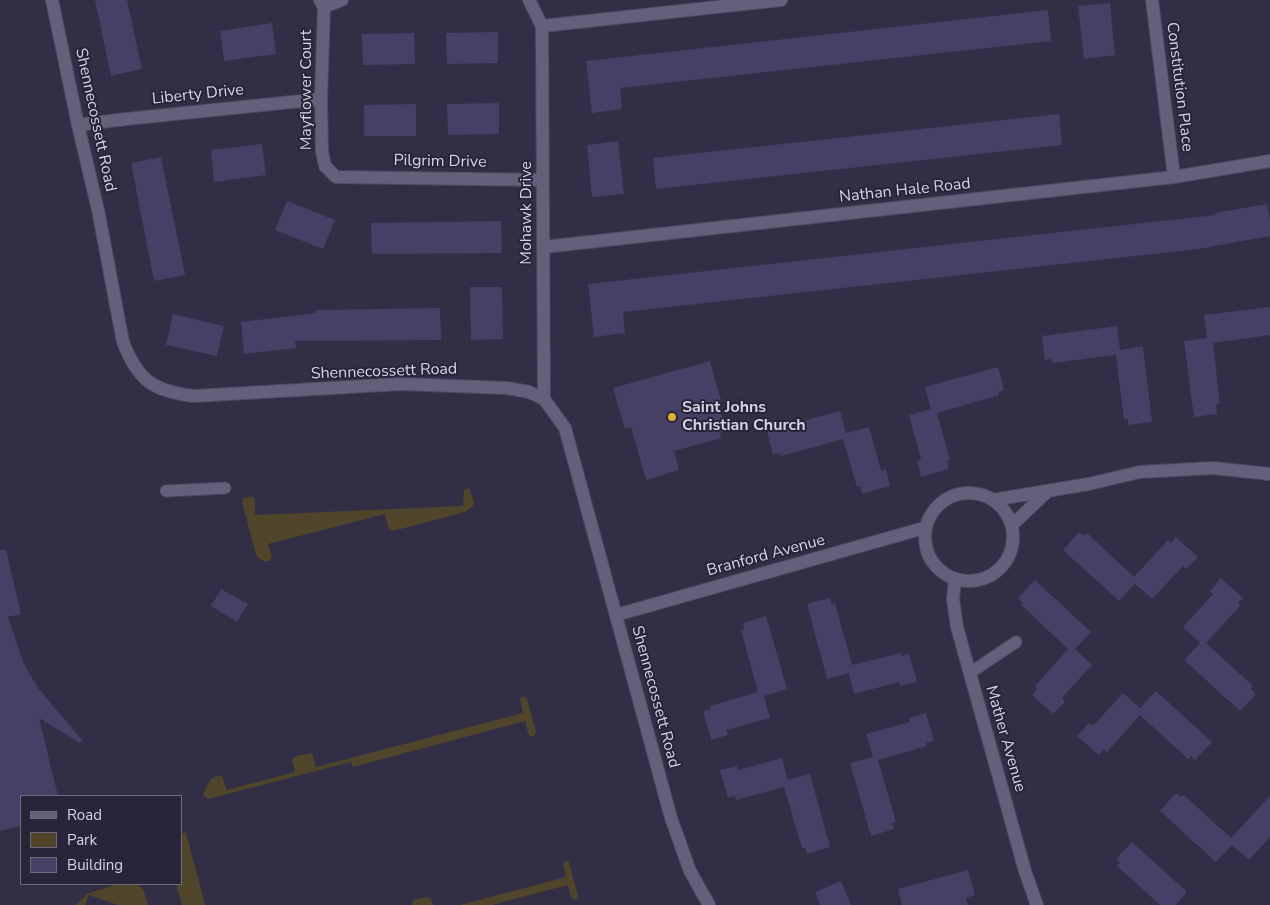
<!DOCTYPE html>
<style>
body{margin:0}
#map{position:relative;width:1270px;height:905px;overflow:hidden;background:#322e45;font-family:"Nunito Sans",sans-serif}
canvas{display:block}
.legend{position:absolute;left:20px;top:795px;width:162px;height:90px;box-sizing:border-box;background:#29243a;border:1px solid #6e6a7d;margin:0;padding:6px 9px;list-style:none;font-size:15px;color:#d5d3e2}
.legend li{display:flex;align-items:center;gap:10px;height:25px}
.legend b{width:25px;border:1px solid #6e6a7d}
</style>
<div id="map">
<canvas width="1270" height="905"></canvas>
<ul class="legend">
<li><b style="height:6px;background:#65607a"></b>Road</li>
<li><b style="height:14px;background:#50442a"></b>Park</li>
<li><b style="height:14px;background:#473f65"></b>Building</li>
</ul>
</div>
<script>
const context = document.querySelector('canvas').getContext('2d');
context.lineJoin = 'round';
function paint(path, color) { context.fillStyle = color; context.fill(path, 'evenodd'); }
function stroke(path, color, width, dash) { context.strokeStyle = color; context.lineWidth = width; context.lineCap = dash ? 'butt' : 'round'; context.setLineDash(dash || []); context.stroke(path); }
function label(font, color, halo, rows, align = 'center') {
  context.font = font + ' "Nunito Sans",sans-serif'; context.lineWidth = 4; context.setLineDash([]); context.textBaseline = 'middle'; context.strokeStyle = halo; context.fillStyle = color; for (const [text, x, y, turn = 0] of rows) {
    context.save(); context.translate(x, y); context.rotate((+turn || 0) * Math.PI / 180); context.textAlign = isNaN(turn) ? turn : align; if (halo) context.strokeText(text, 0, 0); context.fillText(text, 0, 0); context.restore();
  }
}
paint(new Path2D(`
 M469,488l5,14 -1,4 -8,6 -72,19 -5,-3 -3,-14 -117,30 4,13 -2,4c-7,1 -10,-1 -14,-6l-14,-53 1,-4 9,-1 3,2v16l208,-9 1,-16z
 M523,696l4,3 9,33 -2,4h-5l-4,-15 -172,46 -2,-5 -143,37 -5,-4c5,-11 6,-19 19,-19l5,14 68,-18 -3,-12 4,-4 16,-3 4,14 207,-54 -3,-14z
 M186,832l19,73h-23l-6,-21h5v-50z
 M566,860l3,2 9,34 -1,4 -6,-2 -3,-13 -76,20h-32l106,-28 -3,-13z
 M117,884h21l6,7 4,14h-30l-29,-10 -4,10h-9l11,-11z
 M428,897l3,2 2,6h-21l1,-5z`), '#50442a');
paint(new Path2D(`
 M95,0h32l15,69 -31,7z
 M1110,3l5,52 -31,4 -6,-53z
 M1048,10l3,31 -431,47 2,21 -30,4 -6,-52z
 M272,23l4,31 -52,7 -4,-30z
 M498,32v31l-51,1 -1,-31z
 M414,33l1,31 -52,1 -1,-31z
 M499,103v31l-51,1 -1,-31z
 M416,104v32h-52v-31z
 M1059,114l3,31 -406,44 -3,-31z
 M618,141l6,53 -32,3 -5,-52z
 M262,144l4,31 -52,7 -3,-32z
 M161,157l24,118 -31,6 -23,-118z
 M287,201l48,19 -12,29 -48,-19z
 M1267,204l3,16v16l-71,13 -576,63 2,21 -31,4 -6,-53 628,-69 -1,-2z
 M501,221l1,32 -130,1 -1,-31z
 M470,287h32l1,52 -32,1z
 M1270,307v28l-57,8 7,61 -4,1 1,9 -23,3 -10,-76 23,-3 -3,-23z
 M440,308l1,32 -146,1 1,7 -52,6 -3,-32 75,-9v-3z
 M173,314l51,12 -7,30 -51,-11z
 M1117,326l3,24 23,-4 9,76 -24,3v-6l-4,1 -8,-65 -64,8 -1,-4 -6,1 -3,-24z
 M710,361l12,44 -3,1 7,25 -6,2 1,5 -47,13 5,19 -33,10 -15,-53 -6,2 -12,-41z
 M998,367l6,23 -5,2v3l-62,18 13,47 -3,1 2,8 -28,8 -4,-16 4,-2 -12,-44 22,-6 -6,-22z
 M840,411l6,22 23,-6 12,44 5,-2 4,17 -28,8 -2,-8 -3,1 -14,-48 -62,17 -1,-3 -7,2 -6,-24z
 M1079,532l5,4 3,-3 47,44 34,-37 3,3 5,-6 22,20 -12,12 -3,-3 -31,33 -17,-15 -16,17 -56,-51z
 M0,550h6l15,64 -13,3 15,45 15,26 45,53 -3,2 -41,-25 19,78h-37v30l-21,5z
 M1221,578l22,20 -5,5 2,3 -34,37 47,43 -2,2 5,6 -16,17 -56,-51 16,-17 -17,-16 30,-33 -3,-3z
 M1035,580l56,52 -16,17 17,16 -30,33 3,4 -12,12 -21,-19 5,-6 -2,-3 33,-37 -47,-44 2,-2 -5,-5z
 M221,589l27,15 -11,18 -26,-16z
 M830,598l1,6 4,-1 17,62 49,-12v3l8,-2 8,28 -17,4 -1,-4 -45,12 -5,-21 -22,6 -20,-75z
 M766,616l21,73 -23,7 6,22 -44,12 2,5 -17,5 -8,-29 8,-2 -1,-3 48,-14 -17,-62 3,-1 -1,-6z
 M1156,691l56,51 -17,18 -4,-4 -3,3 -48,-44 -33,37 -3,-3 -5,6 -22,-19 12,-13 4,3 30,-33 17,15z
 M926,713l8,28 -8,2 1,3 -49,14 18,62 -4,1 2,6 -23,7 -21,-73 23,-6 -7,-23 44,-12 -1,-4z
 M782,758l6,22 22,-6 20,73 -23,7 -2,-6h-3l-18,-61 -48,13 -1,-4 -7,2 -8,-28 17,-4 1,4z
 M1176,793l5,4 3,-2 47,43 39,-42v41l-21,23 -17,-15 -16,17 -56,-51z
 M1132,842l55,50 -11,13h-16l-43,-39 3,-3 -4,-4z
 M968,870l7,25 -9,3 2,7h-66l-4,-16z
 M841,881l10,24h-31l-5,-13z`), '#473f65');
const lane = new Path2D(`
 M166,491l59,-3
 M970,673l46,-31`);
const street = new Path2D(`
 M320,0l4,7 -3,92 1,52 3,15 11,11 207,3
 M529,0l13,26 2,373
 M1152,0l22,177
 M324,7l18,-7
 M542,26l239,-26
 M78,125l48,-6 195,-20
 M544,247l630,-70 96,-16
 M925 537a44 44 0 1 1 88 0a44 44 0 1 1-88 0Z
 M993,500l96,-16 51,-12 73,-4 57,6
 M1012,525l36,-34
 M955,580l-2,19 4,28 68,244 12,34
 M616,615l308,-87`);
const secondary = new Path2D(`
 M52,0l26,125 20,85 25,132c15,38 29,49 71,54l207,-12 106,4 22,4 15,7 21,29 106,390 19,53 19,34`);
stroke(lane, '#4e4a5e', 13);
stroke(street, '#4e4a5e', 14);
stroke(secondary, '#4e4a5e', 14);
stroke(lane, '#65607a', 11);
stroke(street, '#65607a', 12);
stroke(secondary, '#65607a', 12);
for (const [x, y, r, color] of [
 [672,417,5,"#e1af34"]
]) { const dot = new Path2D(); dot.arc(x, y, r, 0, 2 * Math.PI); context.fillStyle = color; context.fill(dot); stroke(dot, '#29243a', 2); }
label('16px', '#d5d3e2', '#29243a', [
 ["Constitution Place",1179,87,83],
 ["Mayflower Court",307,90,-90],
 ["Liberty Drive",198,95,-6],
 ["Shennecossett Road",95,120,78],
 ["Pilgrim Drive",440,162,1],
 ["Nathan Hale Road",905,191,-6],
 ["Mohawk Drive",527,213,-90],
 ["Shennecossett Road",384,372,-2],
 ["Branford Avenue",766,556,-15],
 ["Shennecossett Road",655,697,75],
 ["Mather Avenue",1005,739,74]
]);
label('bold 16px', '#d5d3e2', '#29243a', [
 ["Saint Johns",682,408],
 ["Christian Church",682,426]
], 'left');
</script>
